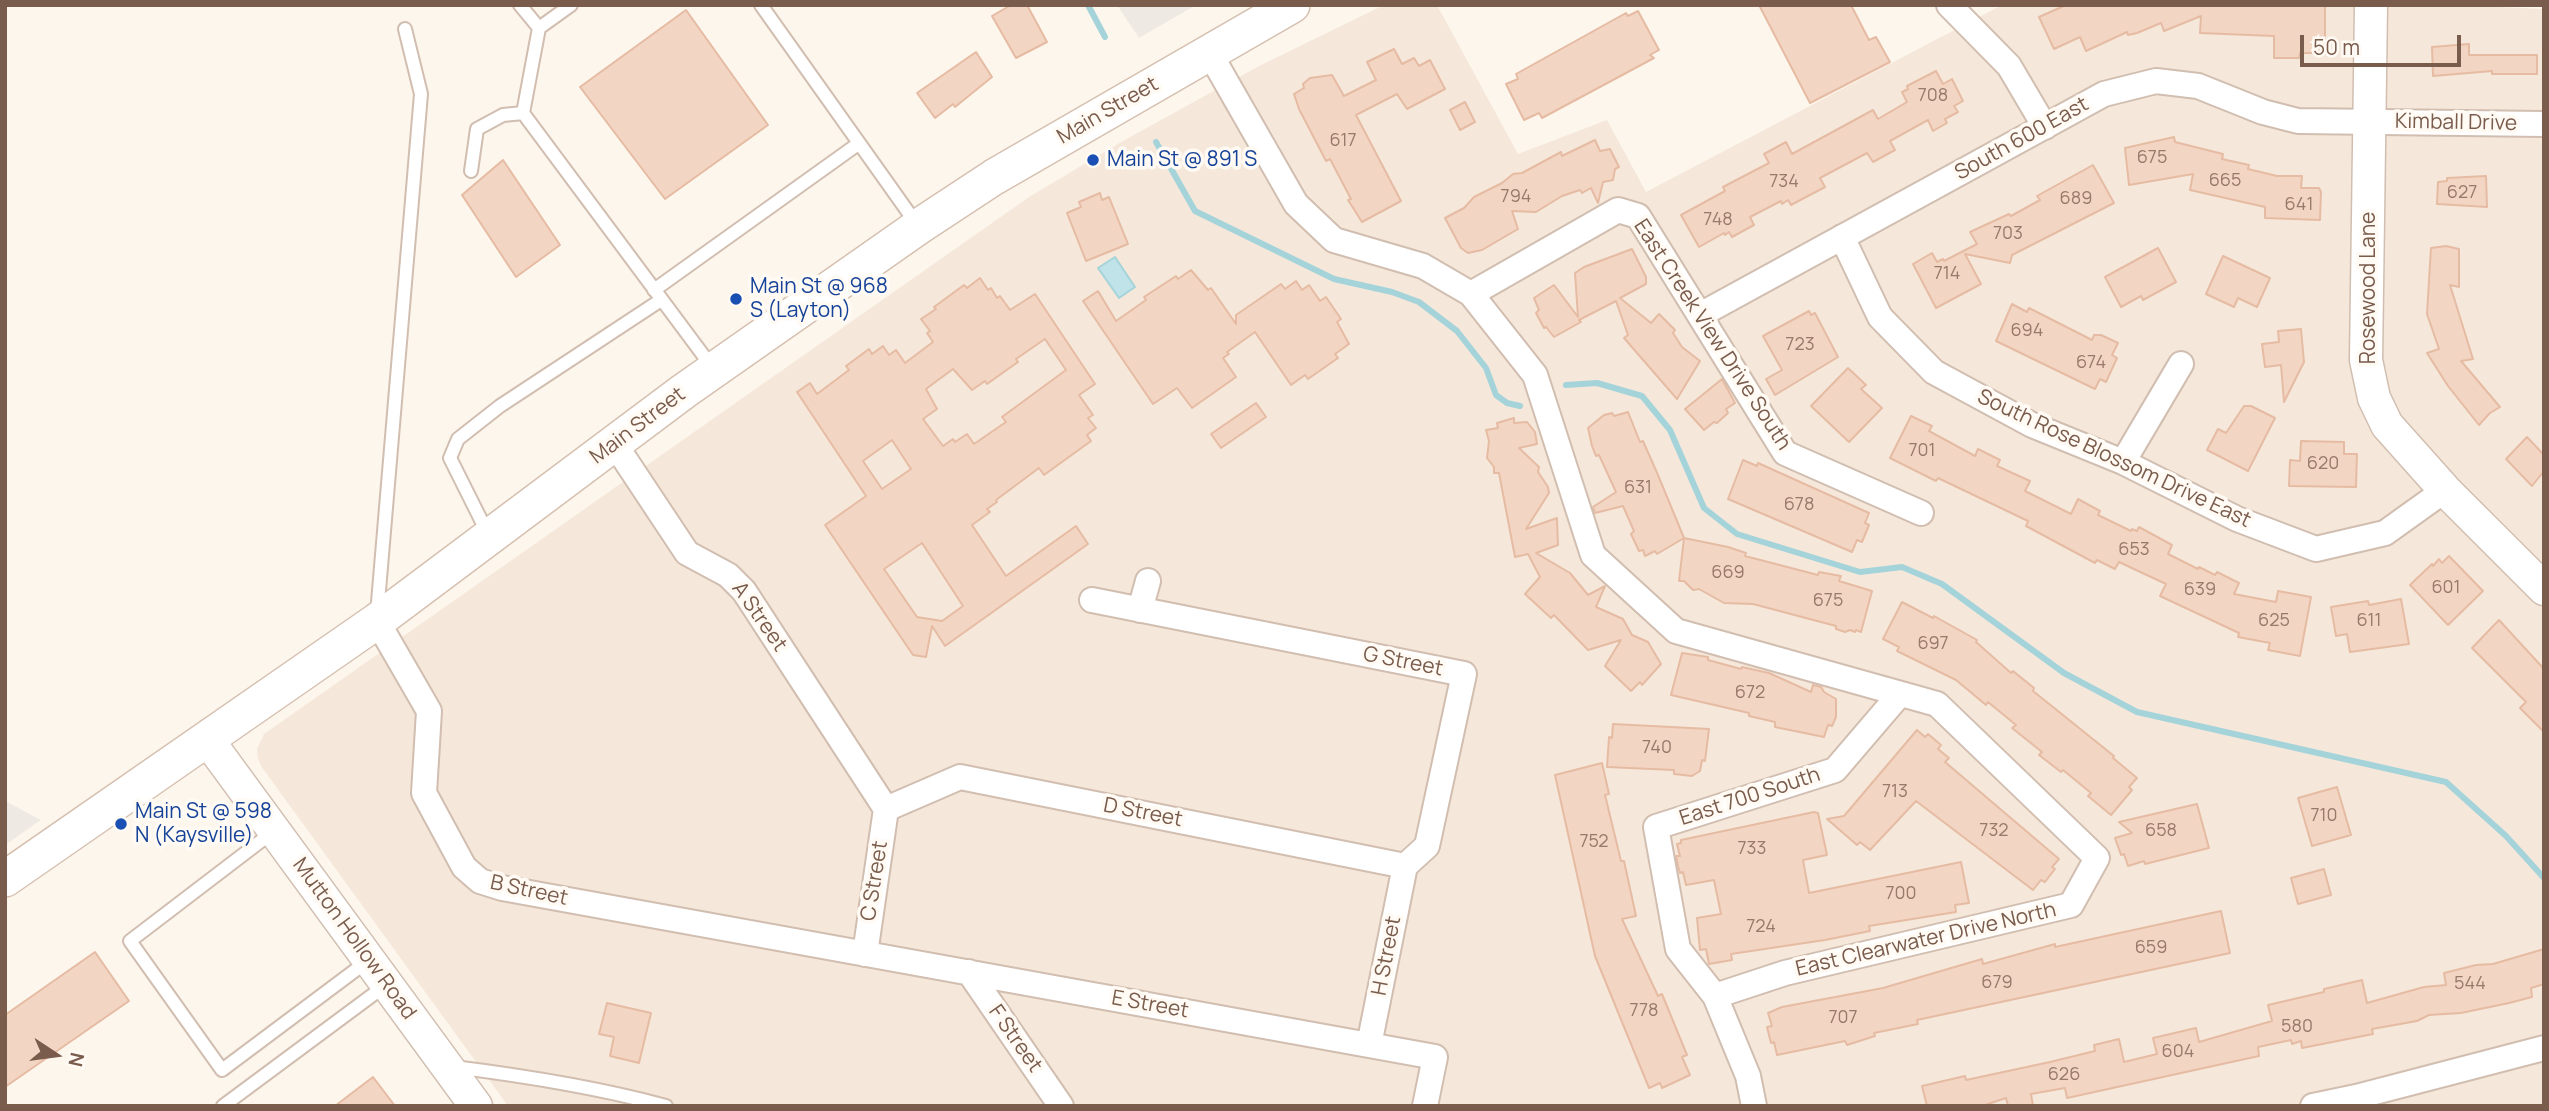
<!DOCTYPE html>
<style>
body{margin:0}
#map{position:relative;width:2549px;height:1111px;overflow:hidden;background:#fdf6ec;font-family:Manrope,sans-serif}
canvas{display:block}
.frame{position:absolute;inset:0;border:7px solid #7a5c4d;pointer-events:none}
.north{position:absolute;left:21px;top:1020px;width:70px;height:70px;-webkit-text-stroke:5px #fffaf3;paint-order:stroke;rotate:103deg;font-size:19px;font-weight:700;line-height:28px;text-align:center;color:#7a5c4d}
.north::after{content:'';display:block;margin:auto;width:24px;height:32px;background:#7a5c4d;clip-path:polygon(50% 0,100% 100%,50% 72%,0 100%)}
.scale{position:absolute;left:2300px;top:35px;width:161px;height:32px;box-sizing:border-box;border:4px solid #7a5c4d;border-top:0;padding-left:9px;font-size:21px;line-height:24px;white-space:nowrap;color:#7a5c4d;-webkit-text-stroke:5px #fffaf3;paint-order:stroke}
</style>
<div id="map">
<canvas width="2549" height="1111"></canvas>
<div class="frame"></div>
<div class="north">N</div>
<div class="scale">50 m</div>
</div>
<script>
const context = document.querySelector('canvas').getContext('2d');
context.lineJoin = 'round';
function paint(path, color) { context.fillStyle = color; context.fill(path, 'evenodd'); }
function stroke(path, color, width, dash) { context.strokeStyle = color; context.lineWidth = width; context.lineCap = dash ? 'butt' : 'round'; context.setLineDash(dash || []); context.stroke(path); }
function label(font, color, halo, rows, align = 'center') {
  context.font = font + ' Manrope,sans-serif'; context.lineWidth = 7; context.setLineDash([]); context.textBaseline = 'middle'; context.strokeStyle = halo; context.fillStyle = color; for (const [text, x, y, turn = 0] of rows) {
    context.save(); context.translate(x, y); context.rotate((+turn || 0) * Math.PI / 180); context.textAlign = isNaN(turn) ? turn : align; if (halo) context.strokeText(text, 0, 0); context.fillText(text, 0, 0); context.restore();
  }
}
paint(new Path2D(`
 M1384,5h53l81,149 89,-34 39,72 356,-187h454l88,4v1097h-2036l-247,-340 -3,-7 -1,-10 7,-15 765,-537 94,-56 136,-75z`), '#f5e8da');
paint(new Path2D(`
 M1117,5h79l-57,33z
 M5,801l36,19 -36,25z`), '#efe9e4');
const water = new Path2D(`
 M1115,257l20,30 -16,11 -21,-30z`);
paint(water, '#bfe3e8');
stroke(water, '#a5d3da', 2);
stroke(new Path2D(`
 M1088,5l17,32
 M1156,142l39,69 139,68 58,13 27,10 38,29 29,37 10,27 11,8 13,3
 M1566,385l31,-2 45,13 28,34 34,78 33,26 123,38 42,-5 40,17 122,89 73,39 309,70 60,54 38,42`), '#a5d3da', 6);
const building = new Path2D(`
 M1011,5h16l20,37 -31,16 -24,-42z
 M1759,5h92l18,35 7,-3 14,25 -80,41z
 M2066,5h259v48h-25l-1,5h-25v-22l-74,-3 1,-17 -37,15 -3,-8 -24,10 -9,2 -1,-3 -41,19 -6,-14 -26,12 -15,-32z
 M686,10l82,115 -103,74 -85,-112z
 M1638,11l21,39 -9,5 4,3 -112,60 -3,-5 -15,7 -18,-36 12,-5 -2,-5 110,-61 2,3z
 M2469,44v11h68v19h-45v-3l-59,5 -1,-29z
 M1394,49l8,15 12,-6 5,8 11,-6 15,29 -38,20 -10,-15 -41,21 45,86 -39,21 -14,-22 3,-1 -21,-40 -4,2 -27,-52 -5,-15 10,-6 -1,-4 7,-6 22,-3 12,21 32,-16 -9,-18z
 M976,52l16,25 -37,30 -2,-3 -18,14 -18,-25z
 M1936,71l7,13 9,-5 11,22 -9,5 4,6 -13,7 2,4 -14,8 -5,-11 -38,21 5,9 -22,12 -6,-9 -47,25 5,9 -34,18 -3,-5 -6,4 -1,-3 -31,16 4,8 -22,12 -3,-5 -4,3 -1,-2 -25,14 -18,-32 44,-24 -2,-4 46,-24 -5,-9 22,-12 6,12 81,-44 5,9 29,-17 -5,-10 6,-3 -1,-3z
 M1465,102l10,20 -15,8 -10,-20z
 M2174,137l1,5 48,12 -1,5 27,6 -1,4 29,7h25l-1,12h18l2,4 -1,28 -55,-2v-11l-75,-17 3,-16 -64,11 -4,-37z
 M1595,140l5,11 10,-2 9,18 -4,2 -2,11 -10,2 -5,21 -7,-15 -9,5 -2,-3 -18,6 -26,16 -24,-1 6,18 -36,21 -14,3 -7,-5 -16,-30 19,-10 10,-11 28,-14 11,-9 9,-1 39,-21 1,4z
 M503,160l57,85 -44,32 -54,-82z
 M2093,165l21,38 -102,52 -2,8 -45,-9 16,30 -45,24 -23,-44 19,-11 5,9 6,-3 1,2 33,-17 -7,-12 39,-18 2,2 29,-16 -3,-4z
 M2486,176l1,31 -50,-3 1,-22 9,-1v-3z
 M1100,193l2,7 7,-3 19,47 -42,17 -19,-48 14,-6 -2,-5z
 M2446,246l13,3v38l-9,-2 23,74 -12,2 39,46 -10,6 -11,12 -31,-39 -21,-33 12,-4 -12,-35 4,-66z
 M2158,248l18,34 -33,18 -2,-4 -20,11 -16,-30z
 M1632,249l14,28v7l-26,14 31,25 8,-9 16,16 -2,3 9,14 18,14 -23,38 -53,-61 4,-3 -12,-34 -37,19 2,2 -27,15 -8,-10 -2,1 -8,-15 3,-3 -5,-12 20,-13 24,32 -3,-44 9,-6z
 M2223,256l47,22 -13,29 -19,-9 -4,9 -28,-13z
 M1191,270l17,20 3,-2 25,36v-9l45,-31 4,5 11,-8 6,9 7,-5 11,16 6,-4 15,22 -4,3 12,22 -14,10 3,4 -30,21 -3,-4 -14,10 -36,-53 -28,20 2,2 -6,4 13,19 -44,31 -15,-20 -24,16 -70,-103 15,-10 18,30 30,-21 -2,-3 32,-21 2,3z
 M980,278l8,12 3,-2 6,10 3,-2 10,14 25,-16 60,90 -16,11 14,20 -5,3 8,10 -9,7 4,6 -47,34 -5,-7 -43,32 1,2 -10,7 3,3 -18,13 34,51 70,-50 12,18 -143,102 -13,-20 -6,31 -13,-2 -88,-130 41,-29 -69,-104 13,-9 7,11 32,-24 -3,-4 23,-17 3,5 11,-8 6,9 7,-5 9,13 28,-21 -6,-9 3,-2 -9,-12 15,-10 -2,-2 30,-22 3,3zM1045,339l21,31 -64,47 4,5 -32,22 -7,-10 -12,8 -2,-3 -10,7 -20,-27 14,-10 -11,-20 27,-20 19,21 13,-9 2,3 31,-22 -2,-3zM892,440l19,29 -29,20 -19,-28zM922,543l41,63 -21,15 -25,-4 -33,-48z
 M2012,304l15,8 2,-4 63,32 2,-5h7l17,8 -6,12 5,3 -11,24 -6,-3 -5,10 -99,-48z
 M1809,311l2,4 4,-2 23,44 -63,38 -9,-16 16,-9 -19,-34z
 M2301,329l3,33 -20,40 -3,-37 -16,2 -3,-23 17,-2 -1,-11z
 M1848,368l18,17 -5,4 21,19 -33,34 -38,-36z
 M1722,379l13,24 -9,6 2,4 -11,10 -3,-1 -10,8 -19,-21z
 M1256,403l10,14 -45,31 -10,-14z
 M2244,406h7l24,12 -27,53 -41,-21 11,-21 8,4z
 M1628,412l12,30 3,-1 15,34 26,63 -27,16 -2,-3 -10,5 -2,-6 -4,1 -8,-17 3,-3 -11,-25 -28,7 -2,-6 23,-15 -17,-37 -3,1 -4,-10 -4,-18 16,-13 8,-2 2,3z
 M1911,416l21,10 -3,5 46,25 3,-7 22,11 -3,6 33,15 -5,10 46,23 7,-15 22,12 -2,4 33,16 1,-2 5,2 2,-4 33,18 -4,9 30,15 1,-2 16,8 2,-3 22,11 -5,11 42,8 2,-11 33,6 -11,59 -32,-6 2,-7 -32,-6 1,-4 -79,-37 6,-12 -47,-22 -4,7 -18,-9 -2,3 -69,-37 2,-5 -90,-43 -2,3 -46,-23z
 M1514,418v5l13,-1 8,10 2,12 -18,4 20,19 -1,5 10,15 1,6 -23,36 31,-11 1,27 -22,8 34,20 18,22 17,-9 -9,21 27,12 9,16 16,7 13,22 -19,21 -2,-3 -9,9 -26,-25 16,-26 -33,10 -34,-35 -3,3 -26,-24 15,-17 -12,-23 -13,3 -16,-84h-5v-6l-7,-9 2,-17 -3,-11 12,-2 -1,-5z
 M2527,437l17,18v16l-12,15 -26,-27z
 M2301,441l43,1v12h13l-1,33 -67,-1 1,-26 10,1z
 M1743,460l14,6 1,-3 111,50 -4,10 4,2 -7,17 -5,-2 -5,12 -124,-53z
 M1684,538l44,9 18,6 -1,3 73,19 1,-3 22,4 -2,5 33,10 -11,41 -5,-2 -1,2 -5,-2 -5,2 -9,-3v-3l-83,-22 -29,-1 -25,-14 -6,1 -9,-9h-5z
 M2449,556l34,35 -35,34 -38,-40 22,-21 1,2 6,-7 3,4z
 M2401,599l8,45 -59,8 -3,-18 -11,2 -5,-29 37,-6 1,4z
 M1902,602l31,16 1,-2 43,24 -1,2 35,31 2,-2 21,17 -1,3 81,65 -1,2 24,20 -8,9 3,3 -21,25 -23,-19 3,-3 -28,-23 -2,2 -22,-17 3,-3 -30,-24 4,-3 -28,-23 -2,3 -30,-25 -59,-29 2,-4 -16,-8z
 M2499,620l45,49v63l-24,-24 6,-6 -54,-54z
 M1682,653l26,4v3l33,9 1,-2 27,6 42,19 2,-7 8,2 3,5 12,7v18l-4,9 -4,-1 -4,12 -49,-10v-5l-26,-6v-3l-78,-18z
 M1613,724l96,5 -4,32 -3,-1 -2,11 -8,5 -18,-2v-4l-67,-3 2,-30 3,1z
 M1917,730l8,7 3,-3 13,11 -3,4 11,9 -4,4 114,97 -7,8 3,2 -10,13 -4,-2 -8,10 -117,-89 -46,49 -10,-8 -3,3 -30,-26 17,-3z
 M1602,763l7,31 -4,1 16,66h3l12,55 -14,3 36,77 4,-2 25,61 -5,2 8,18 -28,13 -2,-5 -11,5 -54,-132 -40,-181z
 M2337,787l14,48 -39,11 -14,-48z
 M2197,804l12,44 -64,16 -1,-3 -16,5 -4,-12 -3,1 -6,-17 17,-5 -13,-11z
 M1814,812l4,1 9,42 -24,5 6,33 152,-31 8,41 -14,2 1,7 -87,14 1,5 -45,9 -94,14 1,6 -23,4 -3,-15 -6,1 -3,-32 24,-4 -7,-34 -28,5 -3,-13 -3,1 -2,-7 -2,-10h4l-3,-12 4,-1v-3z
 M2324,869l7,26 -33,9 -7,-26z
 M2221,911l9,42 -313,67 1,4 -44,9 1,3 -28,9 -2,-4 -68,14 -3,-13 -3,1 -4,-16 5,-1 -4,-13 14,-6 101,-19 99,-29 1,5 72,-20v3z
 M2544,949v35l-13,4 1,9 -23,6 -48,10 -32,2 -12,6 -45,8 1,5 -71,14 -1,-7 -9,3 -1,-4 -33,7 1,9 -192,42 -2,-10 -34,6 2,12h-25l-2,-8 -24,8h-55l-5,-20 43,-10 1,4 84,-18 45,-11 -1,-6 25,-6 5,23 33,-8 -4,-16 43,-10 3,14 73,-21 -4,-16 56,-13v-3l38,-9 5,23 57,-16 22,-2 -2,-12 32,-8 17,-1z
 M95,952l34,49 -124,86v-72z
 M607,1003l44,10 -12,50 -29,-7 4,-19 -15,-3z
 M373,1077l22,29h-60z`);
paint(building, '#f3d5c3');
stroke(building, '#e6bba3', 2);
const service = new Path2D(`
 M520,5l19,23
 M571,5l-32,23 -16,85 189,254
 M761,5l157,221
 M471,171l6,-42 26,-14 20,-2
 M654,290l204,-146
 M489,536l-39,-78 8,-19 42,-33 161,-106
 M377,614l44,-520 -16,-65
 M274,831l-144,110 92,129 147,-110
 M454,1067c72,9 142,20 212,39
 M223,1106l163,-121`);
const minor = new Path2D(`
 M1949,5l60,61 36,61
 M1209,52l87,152 38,36 89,26 48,28 64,81 58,180 83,76 261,73 160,154 -26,47 -286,68 -70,23
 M1842,237l38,80 54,55 98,53 91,37 114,57 79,30 69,-16 60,-43
 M1471,294l147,-84 20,6 147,237 136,60
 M1700,315l404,-221 52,-13 42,5 65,26 35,9 246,3
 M614,443l73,110 41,22 16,16 142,218
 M2123,462l58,-98
 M1092,600l372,74 -37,172 -22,20
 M1140,610l8,-29
 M377,621l52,90 -5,82 40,74 16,14 22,7 933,169 -10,49
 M886,809l74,-32 445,89
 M865,954l21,-145
 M969,972l92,134
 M1369,1045l36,-179
 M1754,1106l-6,-30 -33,-80 -37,-47 -22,-122 179,-57 65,-76
 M2313,1106l43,-9 188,-49`);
const tertiary = new Path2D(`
 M2371,5l-5,355 8,38 13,27 58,65 99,99
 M207,739l269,367`);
const secondary = new Path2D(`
 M5,879l372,-258 307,-230 234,-164 76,-50 298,-172`);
stroke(service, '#d1beb0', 16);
stroke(minor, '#d1beb0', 28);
stroke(tertiary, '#d1beb0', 35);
stroke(secondary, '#d6c0b0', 38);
stroke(service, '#fff', 12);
stroke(minor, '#fff', 24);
stroke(tertiary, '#fff', 32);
stroke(secondary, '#fff', 35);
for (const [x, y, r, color] of [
 [1093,160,7,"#1a4fb4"],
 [736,299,7,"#1a4fb4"],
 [121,824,7,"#1a4fb4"]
]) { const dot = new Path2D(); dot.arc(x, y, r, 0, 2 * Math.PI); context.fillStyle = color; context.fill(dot); stroke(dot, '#fffaf3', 2.5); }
label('18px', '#987a6a', null, [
 ["708",1933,96],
 ["617",1343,141],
 ["675",2152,158],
 ["665",2225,181],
 ["734",1784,182],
 ["627",2462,193],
 ["794",1516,197],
 ["689",2076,199],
 ["641",2299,205],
 ["748",1718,220],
 ["703",2008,234],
 ["714",1947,274],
 ["694",2027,331],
 ["723",1800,345],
 ["674",2091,363],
 ["701",1922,451],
 ["620",2323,464],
 ["631",1638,488],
 ["678",1799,505],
 ["653",2134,550],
 ["669",1728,573],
 ["601",2446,588],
 ["639",2200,590],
 ["675",1828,601],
 ["625",2274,621],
 ["611",2369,621],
 ["697",1933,644],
 ["672",1750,693],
 ["740",1657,748],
 ["713",1895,792],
 ["710",2324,816],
 ["732",1994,831],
 ["658",2161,831],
 ["752",1594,842],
 ["733",1752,849],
 ["700",1901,894],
 ["724",1761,927],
 ["659",2151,948],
 ["679",1997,983],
 ["544",2470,984],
 ["778",1644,1011],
 ["707",1843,1018],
 ["580",2297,1027],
 ["604",2178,1052],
 ["626",2064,1075]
]);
label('21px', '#7a5c4d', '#fffaf3', [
 ["Main Street",1108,111,-30],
 ["Kimball Drive",2456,123,1],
 ["South 600 East",2022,139,-29],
 ["Rosewood Lane",2369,288,-90],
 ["East Creek View Drive South",1712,335,57],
 ["Main Street",638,426,-37],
 ["South Rose Blossom Drive East",2114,459,25],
 ["A Street",759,617,55],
 ["G Street",1403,662,11],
 ["East 700 South",1750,797,-18],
 ["D Street",1143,813,11],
 ["C Street",875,881,-81],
 ["B Street",529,891,12],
 ["Mutton Hollow Road",354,939,54],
 ["East Clearwater Drive North",1926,940,-13],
 ["H Street",1387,956,-79],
 ["E Street",1150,1005,10],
 ["F Street",1015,1039,55]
]);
label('21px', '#164399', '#fffaf3', [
 ["Main St @ 891 S",1107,160],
 ["Main St @ 968",750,287],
 ["S (Layton)",750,311],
 ["Main St @ 598",135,812],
 ["N (Kaysville)",135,836]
], 'left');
</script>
